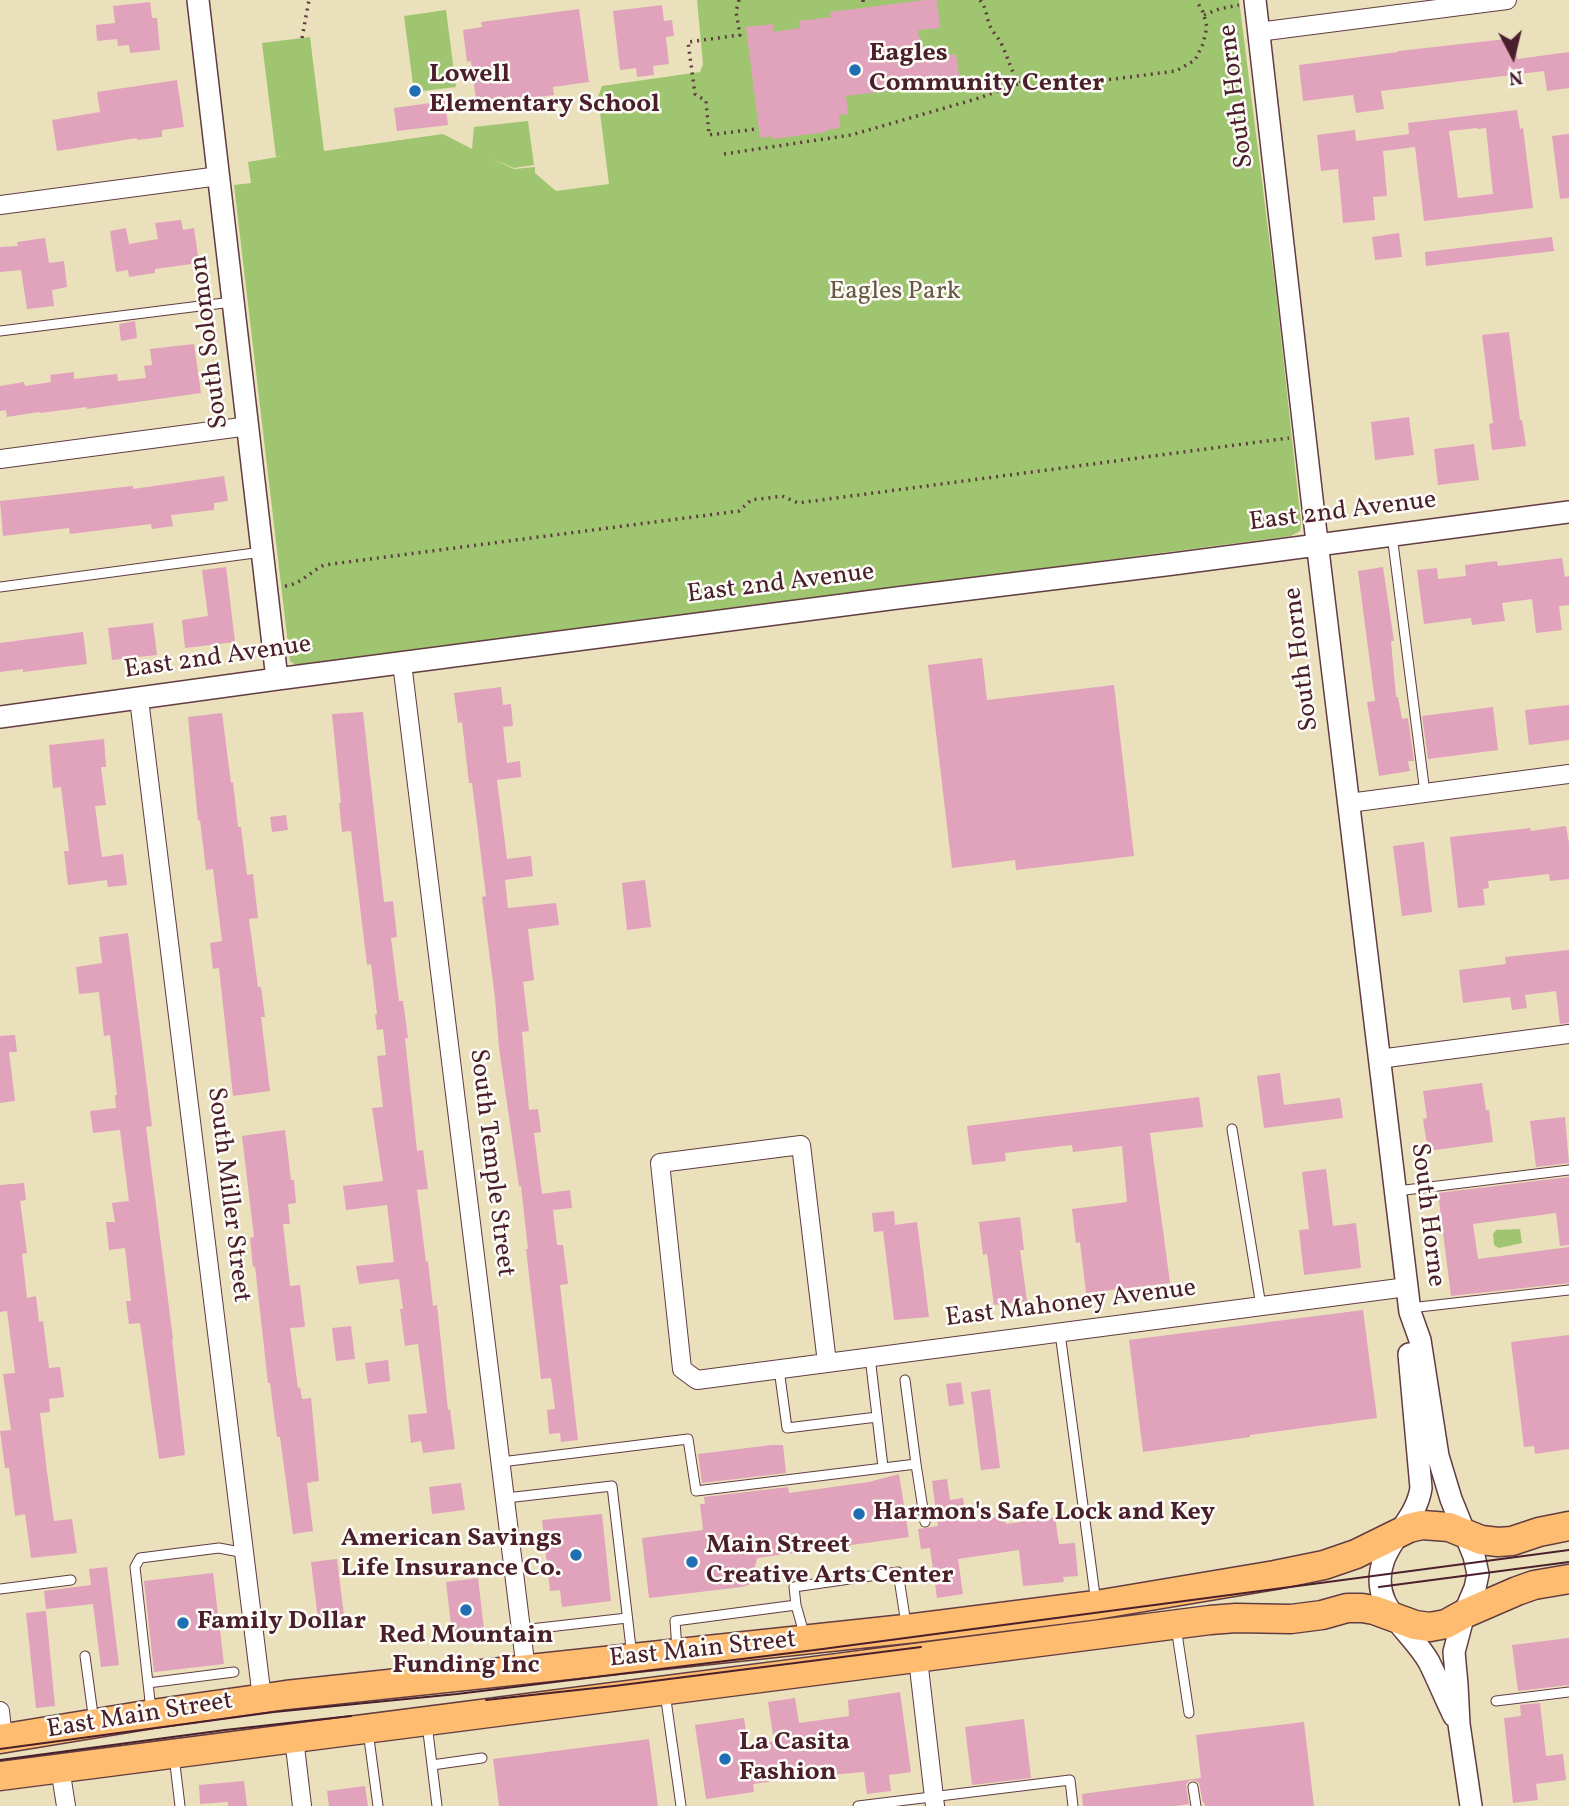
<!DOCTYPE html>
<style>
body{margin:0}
#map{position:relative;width:1569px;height:1806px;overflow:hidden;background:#eae0bc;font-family:Vollkorn,serif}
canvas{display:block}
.north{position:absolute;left:1478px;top:21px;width:70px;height:70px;-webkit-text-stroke:5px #fdfcf7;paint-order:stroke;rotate:173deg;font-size:19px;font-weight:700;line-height:28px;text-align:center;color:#4a1f2b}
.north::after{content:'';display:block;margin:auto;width:24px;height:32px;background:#4a1f2b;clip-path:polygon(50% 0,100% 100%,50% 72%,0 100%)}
</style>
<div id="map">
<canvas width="1569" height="1806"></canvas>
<div class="north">N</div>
</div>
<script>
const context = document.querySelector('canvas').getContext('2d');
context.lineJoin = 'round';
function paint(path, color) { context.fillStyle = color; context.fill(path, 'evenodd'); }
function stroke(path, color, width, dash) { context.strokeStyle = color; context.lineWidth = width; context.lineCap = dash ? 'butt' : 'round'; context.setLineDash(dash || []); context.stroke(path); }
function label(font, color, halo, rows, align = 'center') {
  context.font = font + ' Vollkorn,serif'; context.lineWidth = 5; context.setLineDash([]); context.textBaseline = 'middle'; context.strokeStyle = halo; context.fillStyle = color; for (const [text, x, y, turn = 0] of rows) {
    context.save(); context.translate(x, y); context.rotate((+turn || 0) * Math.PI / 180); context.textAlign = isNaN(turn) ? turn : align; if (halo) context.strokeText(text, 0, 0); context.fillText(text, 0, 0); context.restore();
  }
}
paint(new Path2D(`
 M697,0h542l38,300 24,223 -1,8 -9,5 -989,129h-6l-6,-4 -56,-476 17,-2 -3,-21 35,-6 -7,1 -14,-114 48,-6 14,114 119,-17 29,15 2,-22 54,-6 6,44 -20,3 -24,-10 24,11 21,-2v6l21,18 53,-7 -11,-87 4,-11 98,-14 3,-8z
 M446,10l10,77 -42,5 -10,-76z
 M1520,1229l2,14 -23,5 -5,-3 -1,-11 3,-4z`), '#9fc570');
paint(new Path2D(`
 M925,0h12l3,28 -22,2 4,28 34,-4 4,28 -114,14 2,18 -9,1 1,13 -14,2v2l-54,7v-3l-12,2 -14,-111 27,-3v8l27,-4 -1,-7 32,-4 -1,-5z
 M150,2l2,16h5l3,32 -30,3 -1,-8 -11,1 -1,-7 -20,2 -1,-16 19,-2 -2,-17z
 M662,5l2,16 8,-1 2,16 -8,1 3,27 -16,2 1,9 -17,2 -1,-9 -16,2 -7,-59z
 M579,9l10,73 -36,5 1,8 -38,5 1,3 -40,5 -6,-47 -4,1 -4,-32 19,-3 -1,-5z
 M1515,38l2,21 52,-7v36l-22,3 -3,-20 -163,20 3,18 -28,4 -3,-18 -50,6 -4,-36 99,-13v-1z
 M177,80l7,47 -22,3v7l-25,3v-2l-80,13 -5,-31 48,-8 -3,-20z
 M445,101l3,24 -51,6 -3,-23z
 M1517,110l3,19 3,-1 10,80 -109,13 -9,-74 -32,4 4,45 -14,1 2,23 -32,3 -5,-54 -17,2 -4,-36 38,-5 1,11 53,-7 -1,-11zM1477,128v1l9,-1 7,66 -35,4 -9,-67z
 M1569,134v64l-9,1 -8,-63z
 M181,220l2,10 11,-2 5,35 -44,6v4l-26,4 -1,-7 -12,2 -6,-41 16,-3 3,16 29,-5 -3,-16z
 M1399,233l3,24 -27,3 -3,-23z
 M1552,237l2,14 -128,15 -1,-14z
 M45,238l4,25 15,-2 3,26 -15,3 2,16 -27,3 -6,-39 -21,2v-25l18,-1 -1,-4z
 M135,321l2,17 -16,3 -2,-17z
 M1509,332l11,88h2l4,26 -34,4 -3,-26 4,-1 -11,-88z
 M194,344l7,49 -114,16v-2l-47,6 -1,-1 -32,5 -1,-7 -6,1v-25l24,-4 1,4 26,-4 -1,-7 24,-3v7l43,-5 1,7 28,-3 -2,-12 8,-1 -2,-16z
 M1409,417l5,38 -39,5 -4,-38z
 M1474,444l5,36 -41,5 -4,-36z
 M224,476l4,25 -14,2v7l-43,5 2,11 -21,3 -1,-5 -81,10 -1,-6 -66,8 -3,-35 133,-15v3z
 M1562,558l3,19 4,-1v29l-10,1 3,24 -26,3 -4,-34 -30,4 3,18 -33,4 -1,-7 -47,6 -7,-54 20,-2 1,11 28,-3 -1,-11 32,-4 1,5z
 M226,567l9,75 -50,6 -3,-28 26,-4 -6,-46z
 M1383,567l11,74h-3l5,56h2l4,22 6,-1 6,43h-6l2,10 -31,5 -12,-74 8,-1 -17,-130z
 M153,623l4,32 -45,5 -4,-32z
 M83,632l4,32 -64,8v-3l-23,3v-29z
 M982,658l5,42 127,-15 20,171 -118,14 -1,-10 -63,8 -24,-203z
 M501,687l2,18 8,-1 2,22 -10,1 4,36 13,-2 1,16 -24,3 10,79 24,-3 2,20 -28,4 3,28 48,-5 3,22 -31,4 6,51 -11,2 6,49 -7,1 7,78 9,-1 3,23 -7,1 8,61 28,-4 2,18 -19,2 4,35h6l5,39 -8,1 18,155 -17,2 -1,-9 -11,1 -2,-24 8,-1 -4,-31 -10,1 -15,-130h2l-7,-63h-2l-20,-138 -4,-50 -13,-101 4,-1 -14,-113h-3l-7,-61 -4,1 -4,-30z
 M1569,705v35l-40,5 -4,-35z
 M1493,707l5,43 -70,9 -6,-43z
 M363,712l21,190 9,-1 4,36 -6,1 8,63h4l5,37h-3l12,113 6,-1 5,39 -11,1 9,72 2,-1 5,45 4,-1 11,105 2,-1 5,40 -32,4 -2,-12 -10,2 -3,-28 19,-2 -9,-69 -13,2 -5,-37h3l-4,-30 -40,5 -3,-18 38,-4 -7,-57 -41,5 -3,-24 40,-5 -11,-73 11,-1 -6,-51 9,-1 -3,-26 -6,1 -2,-15 2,-1 -6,-50 -4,1 -16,-134 -9,1 -3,-29h2l-9,-89z
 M222,713l9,70 2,-1 5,45h3l6,48 6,-1 5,44 -9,1 9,68h3l4,30h-4l9,74 -37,5 -14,-128 -6,1 -3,-26 12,-2 -9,-72 -7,1 -6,-50 -2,1 -10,-104z
 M104,739l2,28h-5l5,38 -11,1 7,51 21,-3 4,31 -19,2 -1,-7 -39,5 -4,-34h5l-8,-64 -8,1 -4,-43z
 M286,815l2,15 -16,2 -2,-15z
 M1566,826l3,17v36l-19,2 -1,-7 -61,7 1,7 -6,1 2,16 -27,3 -8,-71 80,-9 1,3z
 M1424,842l8,70 -30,4 -9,-70z
 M645,880l6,47 -24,3 -5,-47z
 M128,933l24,193 -6,1 27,212h-1l13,116 -26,4 -19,-136 -11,1 -3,-23h5l-6,-53 -16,2 -3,-28h9l-3,-19 17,-2 -9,-71 -27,3 -3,-22 26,-3 -1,-13h2l-7,-60 -6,1 -5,-44 -20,2 -3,-27 26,-4 -3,-26z
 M1569,950v73l-9,1 -4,-33 -31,4 2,13 -15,2 -2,-13 -47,6 -4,-33 47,-6 -1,-7z
 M15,1035l2,17h-8l6,49 -15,2v-67z
 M1280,1073l4,32 56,-7 3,20 -79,10 -7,-52z
 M1482,1083l4,27h3l4,32 -65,9 -5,-32 4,-1 -4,-27z
 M1199,1097l4,30 -53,6 20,150 -84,10 -6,-51 -4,1 -4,-34 55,-7 -5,-56 -49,6 -1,-7 -67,8 1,8 -34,4 -5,-39z
 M1565,1117l4,46 -33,4 -6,-46z
 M285,1130l6,50h3l2,23 -8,1 2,20h-7l7,62 10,-1 5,42 -15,1 8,60 2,-1 2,12 9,-1 8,83 -12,2 6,48 -20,3 -13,-97h-3l-7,-54h-2l-13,-117 -2,1 -3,-29 4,-1 -12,-101z
 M1326,1169l7,57 23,-3 5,45 -57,7 -5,-45 10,-1 -7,-57z
 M1569,1177v68l-9,1 -4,-33 -83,11 5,35 91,-12v36l-118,13 -13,-103z
 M24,1183l2,17 -6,1 7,52 -5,1 5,44 9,-2 3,26 4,-1 6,47 11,-1 4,30 -15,2 1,13 -10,1 7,59 7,49 18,-2 5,34 -46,5 -6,-44 -10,2 -6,-48h-4l-5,-37 11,-1 -8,-56 12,-1 -8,-62 -7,1v-127z
 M894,1211l1,14 22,-3 12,95 -35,3 -11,-89 -9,1 -2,-19z
 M1020,1217l4,33h-4l7,51 -33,4 -7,-51 -4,1 -4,-33z
 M1363,1310l14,108 -127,17v2l-107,15 -14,-112z
 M351,1326l4,33 -19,2 -4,-33z
 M1569,1335v114l-34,5 -1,-8 -10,1 -13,-105z
 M388,1360l2,21 -22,3 -3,-21z
 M961,1382l3,22 -15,2 -3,-22z
 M990,1389l10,79 -19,2 -10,-78z
 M772,1445h11l3,28 -84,10 -4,-29z
 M899,1474l10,63 -152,21 -6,26 -9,3 -93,11 -7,-60 61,-8 -3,-26h5l-1,-7 84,-10 1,6 80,-11z
 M947,1479l3,21 13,-2 4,23 38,-5 1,8 49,-7 4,27 16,-1 3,33 -15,1 1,5 -41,4 -4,-36 -61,9 5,35 -26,4 -7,-50 -9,1 -3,-20 20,-3 -6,-45z
 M461,1483l4,27 -33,4 -3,-27z
 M602,1514l9,87 -49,6 -2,-17 -10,1 -8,-71z
 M337,1559l8,65 -26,3 -8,-65z
 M107,1567l12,98 -18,2 -8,-63 -47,5 -2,-18 47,-6 -2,-16z
 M213,1573l11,91 -70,8 -10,-91z
 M478,1578l7,60 -32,4 -7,-60z
 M46,1611l9,95 -19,2 -10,-95z
 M1569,1638v47l-51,6 -6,-46z
 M900,1692l11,80 -22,3 2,16 -24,3 -3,-22 -58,5 -53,7 1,8 -48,7 -11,-74 49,-7 4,28 26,-5 -6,-39 27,-4 4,25 50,-7 -1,-16z
 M1540,1703l6,53 17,-2 3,26 -30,4 2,16 -25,3 -9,-85 17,-2 -1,-11z
 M1024,1719l7,59 -59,7 -7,-58z
 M1304,1722l10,84h-109l-1,-4 -1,1 -4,-20 -6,-3 -4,1 -3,4 3,19 -14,2h-92l-1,-12 119,-16 -5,-43z
 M649,1739l9,67h-159l-6,-47z
 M244,1781l3,25h-19v-4l-28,2 -1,-19z
 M365,1786l3,20h-39l-2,-15z`), '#e1a2bb');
const service = new Path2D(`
 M0,331l232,-29
 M1392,535l33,258
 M0,587l262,-35
 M1232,1129l29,177
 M1397,1191l172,-21
 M1410,1308l159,-18
 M1060,1333l36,270
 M870,1357l13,110
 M779,1369l8,59 90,-11
 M501,1462l187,-23 8,52 220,-27 -11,-84
 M916,1464l9,58
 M506,1498l106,-12 20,170
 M0,1589l71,-9
 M796,1605l9,32
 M1176,1627l13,86
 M522,1630l105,-12
 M677,1649l-2,-28 121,-16 -2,-18 104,-15 8,52
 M85,1656l9,66
 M148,1683l86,-11
 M665,1693l16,113
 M1496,1701l73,-9
 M151,1710l-16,-143 5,-9 79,-10 26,5
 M427,1724l10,82
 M368,1731l10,75
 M174,1756l6,50
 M432,1765l50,-7
 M1193,1787l3,19
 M858,1806l212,-26 3,26`);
const minor = new Path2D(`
 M1258,32l249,-32
 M0,205l219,-29
 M0,459l249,-33
 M402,663l124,1007
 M139,699l123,999
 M1349,803l220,-29
 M1379,1059l190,-25
 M827,1363l-26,-218 -141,18 22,206 15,11 710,-93
 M918,1659l17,147
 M0,1711l3,27
 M294,1738l8,68
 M60,1768l6,38`);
const tertiary = new Path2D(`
 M198,0l79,679
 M1255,0l60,525 92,762 3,25 10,28 18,116 13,43 23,57 4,18 -3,14 -11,26 -10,38 3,33 2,39 12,82
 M0,717l277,-38 620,-81 276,-34 396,-52
 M1409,1354l12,134c-4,28 -27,46 -37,71 -17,47 25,68 45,103 9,18 16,36 25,54`);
const primary = new Path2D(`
 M0,1739l152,-25 134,-19 628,-67 182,-23 179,-30 49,-10 32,-11 53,-26 13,-3 27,2 32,13 17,2 14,-1 27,-9 30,-6
 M0,1776l1210,-156 26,-2 55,1 31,-4 25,-7h15l12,2 41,15 15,2 16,-3 18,-10 53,-23 17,-6 35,-6`);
stroke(service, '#623c41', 11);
stroke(minor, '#623c41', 20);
stroke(tertiary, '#623c41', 24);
stroke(primary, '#623c41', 31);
stroke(new Path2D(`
 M739,0l-3,12 4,23 -52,7 7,52 11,7 3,34 47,-6
 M863,0v3
 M980,0c7,8 6,17 10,26 3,7 9,12 12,19 14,31 9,43 49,42l125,-16 19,-11 8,-16 4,-17 -4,-15 -7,-12
 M1204,15l15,-6 20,-4
 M302,38l7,-38
 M724,154l127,-19 125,-36 45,-16
 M285,586c16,-2 25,-14 39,-21l415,-54 12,-11 17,-2 14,-2 16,7 491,-65`), '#623c41', 3.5, [2, 5]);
stroke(service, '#fff', 9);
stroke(minor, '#fff', 18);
stroke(tertiary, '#fff', 21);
stroke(primary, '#fdbc70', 28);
stroke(new Path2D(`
 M1379,1587l190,-25
 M486,1700l128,-14 307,-39
 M0,1749l274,-37 183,-18 358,-44 754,-100
 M0,1760l225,-30 126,-14`), '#4a1f2b', 2);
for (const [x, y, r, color] of [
 [855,70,7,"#1f6fb2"],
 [415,91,7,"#1f6fb2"],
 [859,1514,7,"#1f6fb2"],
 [576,1555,7,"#1f6fb2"],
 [692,1562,7,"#1f6fb2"],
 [466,1610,7,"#1f6fb2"],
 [183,1623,7,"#1f6fb2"],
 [725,1759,7,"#1f6fb2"]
]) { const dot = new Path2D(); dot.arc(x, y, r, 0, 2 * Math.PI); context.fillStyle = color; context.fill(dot); stroke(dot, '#fdfcf7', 2.5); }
label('bold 26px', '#4a1f2b', '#fdfcf7', [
 ["Eagles",869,55],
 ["Community Center",869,85],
 ["Lowell",429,76],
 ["Elementary School",429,106],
 ["Harmon's Safe Lock and Key",873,1514],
 ["American Savings",562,1540,"right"],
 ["Life Insurance Co.",562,1570,"right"],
 ["Main Street",706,1547],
 ["Creative Arts Center",706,1577],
 ["Family Dollar",197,1623],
 ["Red Mountain",466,1637,"center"],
 ["Funding Inc",466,1667,"center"],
 ["La Casita",739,1744],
 ["Fashion",739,1774]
], 'left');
label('26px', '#4a1f2b', '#fdfcf7', [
 ["South Horne",1238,96,-97],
 ["South Solomon",211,342,-97],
 ["East 2nd Avenue",1343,513,-7],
 ["East 2nd Avenue",781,585,-7],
 ["East 2nd Avenue",218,659,-8],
 ["South Horne",1303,659,-97],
 ["South Temple Street",490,1163,83],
 ["South Miller Street",227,1195,83],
 ["South Horne",1426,1215,83],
 ["East Mahoney Avenue",1071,1305,-7],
 ["East Main Street",703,1651,-6],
 ["East Main Street",140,1717,-9]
]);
label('26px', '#685943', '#fdfcf7', [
 ["Eagles Park",895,293]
]);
</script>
